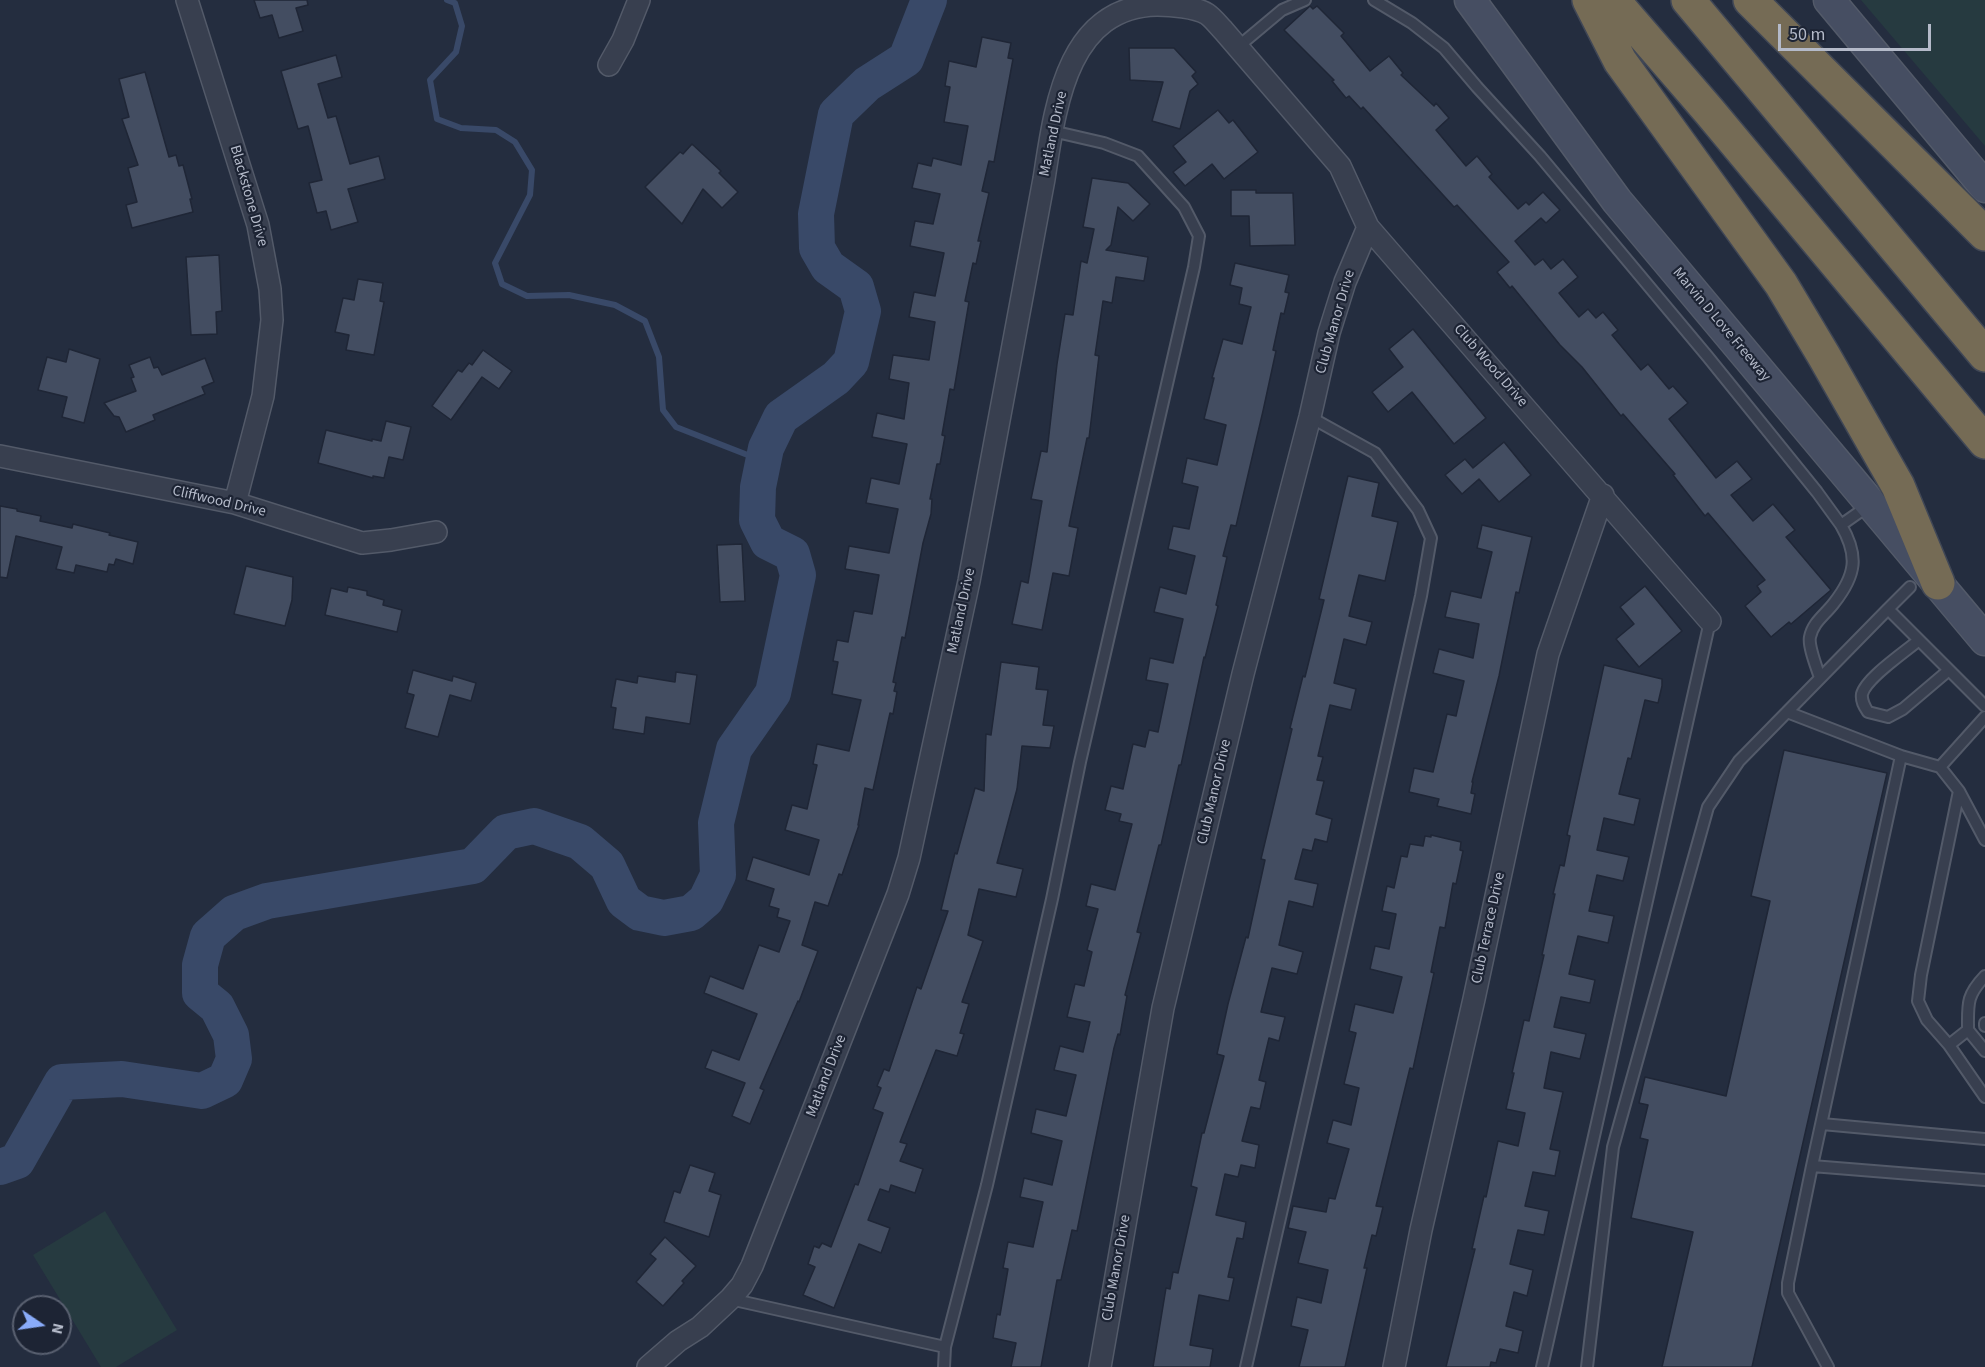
<!DOCTYPE html>
<style>
body{margin:0}
#map{position:relative;width:1985px;height:1367px;overflow:hidden;background:#242d3f;font-family:"Source Sans 3",sans-serif}
canvas{display:block}
.north{position:absolute;left:12px;top:1295px;width:60px;height:60px;box-sizing:border-box;background:#1d2434;border:2px solid #596070;border-radius:50%;rotate:103deg;font-size:16px;font-weight:700;line-height:24px;text-align:center;color:#b4bac9}
.north::after{content:'';display:block;margin:auto;width:21px;height:27px;background:#89abf9;clip-path:polygon(50% 0,100% 100%,50% 72%,0 100%)}
.scale{position:absolute;left:1778px;top:24px;width:153px;height:27px;box-sizing:border-box;border:3px solid #b4bac9;border-top:0;padding-left:8px;font-size:18px;line-height:21px;white-space:nowrap;color:#b4bac9;-webkit-text-stroke:4px #1d2434;paint-order:stroke}
</style>
<div id="map">
<canvas width="1985" height="1367"></canvas>
<div class="north">N</div>
<div class="scale">50 m</div>
</div>
<script>
const context = document.querySelector('canvas').getContext('2d');
context.lineJoin = 'round';
function paint(path, color) { context.fillStyle = color; context.fill(path, 'evenodd'); }
function stroke(path, color, width, dash) { context.strokeStyle = color; context.lineWidth = width; context.lineCap = dash ? 'butt' : 'round'; context.setLineDash(dash || []); context.stroke(path); }
function label(font, color, halo, rows, align = 'center') {
  context.font = font + ' "Source Sans 3",sans-serif'; context.lineWidth = 4.5; context.setLineDash([]); context.textBaseline = 'middle'; context.strokeStyle = halo; context.fillStyle = color; for (const [text, x, y, turn = 0] of rows) {
    context.save(); context.translate(x, y); context.rotate((+turn || 0) * Math.PI / 180); context.textAlign = isNaN(turn) ? turn : align; if (halo) context.strokeText(text, 0, 0); context.fillText(text, 0, 0); context.restore();
  }
}
paint(new Path2D(`
 M1861,0h124v146z
 M105,1211l72,119 -61,37h-15l-68,-112z`), '#263a40');
stroke(new Path2D(`
 M447,0l8,3 7,23 -6,26 -26,28 7,39 24,9 35,2 19,12 17,28 -2,25 -35,68 7,21 25,12 42,-1 46,10 30,16 14,36 4,53 13,17 87,34`), '#394968', 6);
stroke(new Path2D(`
 M0,1167l17,-6 45,-79 60,-3 80,12 23,-11 9,-21 -3,-24 -14,-28 -17,-14v-28l8,-29 26,-23 33,-12 206,-35 33,-34 28,-6 46,16 27,23 17,36 16,12 24,5 27,-5 15,-13 12,-25 -2,-52 18,-74 39,-56 25,-118 -6,-21 -24,-12 -11,-22 1,-33 8,-39 15,-31 55,-39 15,-16 12,-51 -7,-24 -28,-20 -11,-19 -1,-34 20,-100 31,-30 39,-25 23,-59`), '#394968', 36);
const building = new Path2D(`
 M254,0h53l1,5 -12,3 7,23 -24,7 -7,-23 -12,3z
 M1310,6l3,3 4,-3 27,27 -3,3 29,35 19,-15 14,17 -2,2 33,31 2,-3 13,15 -13,12 30,36 11,-10 15,18 -3,3 29,32 8,-7 3,3 14,-13 17,18 -14,13 -5,-5 -26,23 20,24 8,-6 8,10 12,-10 15,18 -19,16 20,24 9,-8 8,9 7,-6 15,18 -6,5 29,35 7,-6 21,25 4,-3 15,17 -19,16 47,59 21,-17 15,18 -21,16 22,26 20,-17 22,26 -9,7 45,53 -40,34 -2,-2 -18,15 -26,-31 16,-14 -4,-6 8,-6 -57,-67 -3,3 -32,-41 2,-1 -52,-60 -2,2 -39,-49 -22,-22 -48,-59 -2,2 -13,-16 12,-10 -52,-57 -3,2 -91,-100 -2,2 -12,-13 -3,2 -14,-17 2,-1 -50,-50z
 M982,37l29,6 -3,15 5,1 -19,103 -5,-1 -7,30 7,2 -11,48h3l-5,23 -3,-1 -8,38 4,1 -15,88 -4,-1 -8,46 3,1 -5,28h-3l-7,35h2l-1,15 -8,29 -18,95 -3,-1 -9,45 3,1 -2,8 3,1 -4,22 -3,-1 -17,77 -8,-2 -7,37h1l-17,50 -3,-1 -11,32 -13,-4 -13,43 16,6 -19,51 -1,-1 -38,87 4,2 -14,34 -18,-8 13,-33 -40,-15 7,-18 27,10 18,-46 -53,-21 6,-17 33,13 16,-44 20,7 11,-31 -13,-4 2,-8 -10,-3 5,-17 -28,-9 7,-23 56,18 10,-35 -34,-10 7,-25 15,4 10,-44 -4,-1 4,-20 32,7 12,-51 -29,-6 6,-32 -5,-1 4,-21 11,2 6,-31 18,3 7,-39 -34,-6 4,-23 40,7 9,-44 -32,-6 5,-25 28,6 8,-40 -35,-7 5,-24 27,6 5,-36 -20,-4 4,-24 36,5 6,-38 -26,-5 5,-25 21,4 9,-43 -34,-7 5,-25 18,3 7,-30 -28,-6 6,-25 13,3 2,-8 28,7 7,-39 -24,-4 6,-35 -5,-1 4,-25 27,6z
 M1129,48h45l22,24 -4,4 6,8 -8,7 -10,38 -28,-8 11,-39 -33,-2z
 M336,55l6,22 -24,7 10,34 8,-2 14,48 29,-8 6,23 -37,10 10,33 -27,8 -5,-19 -9,2 -8,-30 13,-3 -14,-54 -10,3 -17,-58z
 M145,72l24,85 7,-2 3,11 4,-1 9,34h-2l3,13 -61,16 -6,-23 11,-3 -9,-34 10,-3 -16,-46 7,-2 -10,-38z
 M1218,110l11,13 4,-3 25,32 -34,27 -12,-15 -27,22 -12,-14 13,-10 -13,-16z
 M692,144l29,27 -2,2 19,19 -16,16 -19,-19 -21,35 -37,-37 35,-35 3,2z
 M1092,178l36,5 22,21 -17,17 -15,-14 -7,38 -5,5 42,7 -4,24 -28,-4 -4,26 -9,-2 -8,54 4,1 -10,82h-2l-18,88 9,2 -9,48 -16,-3 -11,57 -30,-6 9,-43 7,2 14,-82 -11,-2 10,-48 6,1 10,-88 8,-50 8,1 8,-54 6,2 7,-34 -11,-2z
 M1231,190h25v3h37l2,52 -45,1 -1,-30h-18z
 M219,255l3,56 -6,1 1,22 -26,1 -5,-78z
 M1235,263l54,12 -4,17 4,1 -5,21 -3,-1 -8,37 3,1 -13,60 -27,115 -5,-1 -8,31 4,1 -11,48 2,1 -13,52 -1,-1 -23,108h-2l-18,80h-2l-22,87 4,1 -16,62 2,1 -7,39 -2,-1 -4,14 -37,183 -5,-1 -11,50h-4l-16,87h-30l5,-24 -23,-5 4,-24 3,1 8,-46 -5,-1 5,-26 25,5 10,-45 -23,-5 4,-19 28,7 10,-44 -31,-8 5,-24 30,7 10,-41 -22,-5 6,-24 23,6 7,-30 -23,-5 8,-33 9,2 8,-34 -5,-2 11,-41 -12,-3 5,-22 24,6 17,-66 -13,-3 2,-7 -16,-4 6,-24 12,3 10,-45 12,3 4,-17 9,2 10,-48 -22,-4 4,-22 23,5 10,-44 -29,-7 6,-25 26,7 9,-38 -27,-7 5,-23 16,3 9,-42 -16,-4 5,-25 30,7 9,-40 -22,-6 10,-41h-2l11,-39 19,5 9,-37 -12,-3 3,-16 -12,-3z
 M358,279l25,4 -3,18 4,1 -10,53 -28,-5 3,-15 -14,-3 8,-34 11,2z
 M1413,329l73,89 -32,26 -42,-52 -24,20 -16,-20 31,-25 -14,-18z
 M69,349l31,10 -16,64 -22,-6 5,-20 -29,-7 9,-33 19,5z
 M483,350l29,21 -13,18 -17,-12 -31,43 -19,-14 26,-36 4,2 7,-9 3,2z
 M150,357l4,11 4,-1 4,8 43,-17 9,24 -12,5 3,7 -52,21 2,5 -29,12 -7,-15 -5,-1 -10,-13 32,-12 -5,-13 3,-1 -5,-12z
 M386,421l25,6 -8,33 -14,-3 -5,21 -11,-2v2l-55,-15 8,-33 46,11v-2l9,2z
 M1504,442l27,33 -32,27 -20,-23 -17,15 -17,-19 20,-16 8,9z
 M1348,476l31,7 -7,33 26,6 -13,59 -26,-6 -10,41 23,6 -6,23 -22,-6 -10,44 22,6 -5,21 -21,-5 -12,51 5,1 -6,23 7,1 -8,33 16,5 -5,23 -12,-3 -3,12 -9,-2 -8,30 23,5 -5,23 -24,-6 -10,44 24,7 -6,22 -25,-6 -11,44 24,5 -6,24 -10,-3 -10,42 7,2 -6,27 -9,-2 -9,34 17,4 -4,23 -14,-3 -3,12 -13,-3 -9,41 30,7 -3,17 -6,-1 -9,39 6,1 -5,23 -30,-6 -9,50 23,4 -3,18h-57l13,-79 4,1 3,-17 5,1 19,-85 -6,-2 11,-53h2l20,-77 -7,-2 11,-50 18,-67 2,1 17,-78 -4,-1 31,-130 -2,-1 13,-52 2,1 19,-77 -5,-1z
 M0,506l17,3v2l24,5 -1,5 32,7 1,-4 37,9 -1,2 29,7 -5,22 -17,-5 -2,6 -5,-1 -2,8 -31,-7 -2,8 -18,-4 6,-22 -46,-11 -9,42 -7,-1z
 M1482,525l50,12 -13,56 -3,-1 -17,84 -27,106h1l-2,11 4,1 -4,20 -34,-8 2,-7 -30,-7 5,-24 19,4 14,-58 9,2 8,-35 -31,-8 6,-24 34,9 6,-34 -34,-7 6,-26 30,7 11,-46 -15,-4z
 M742,544l3,57 -25,1 -3,-57z
 M246,566l47,11 -1,23 -7,26 -51,-12z
 M1645,586l37,45 -43,36 -23,-28 18,-15 -14,-17z
 M348,587l19,4v4l17,5 -1,5 19,5 -5,22 -72,-17 6,-27 16,4z
 M1001,662l38,5 -3,22 12,1 -5,35 11,1 -4,22 -28,-2 -5,43 -20,74 26,6 -7,28 -37,-8 -11,46 15,6 -21,61 7,2 -9,29 4,1 -7,22 -21,-6 -36,92 7,2 -7,17 23,8 -8,24 -24,-8 -2,7 -9,-3 -12,31 22,8 -9,25 -22,-9 -25,64 -31,-13 12,-28 -7,-3 6,-18 5,2 3,-5 9,4 24,-63 3,1 25,-72 -10,-4 8,-21 -4,-2 7,-17 5,2 28,-84 4,2 27,-78 -7,-1 14,-57 2,1 18,-66 9,3 2,-57 5,1z
 M1604,665l58,14v7l-4,17 -13,-3 -14,59 -3,-1 -9,36 21,5 -6,26 -30,-7 -7,32 32,7 -6,24 -26,-6 -8,36 25,5 -6,27 -30,-7 -9,38 26,6 -5,23 -29,-6 -7,30 32,7 -6,25 -29,-7 -7,36 19,4 -13,57 10,2 -5,25 -22,-4 -8,34 24,5 -5,24 -26,-5 -8,34 23,6 -6,26 -13,-4 -8,34 17,5 -5,22 -18,-4 -4,14 -5,-1 -1,5h-44l29,-118h-3l12,-53 2,1 12,-56 20,5 7,-33 -19,-4 8,-36h-2l12,-53 5,1 15,-66h-2l13,-61h-2l7,-29 4,1 6,-30 -3,-1z
 M413,670l39,11 1,-5 23,7 -5,18 -21,-6 -12,42 -33,-9 9,-33 -7,-2z
 M676,672l21,3 -7,49 -44,-7 -2,17 -31,-5 3,-21 -5,-1 5,-28 21,4 1,-7 37,6z
 M1784,750l103,23 -135,594h-90l31,-135 -62,-14 17,-78 -8,-2 8,-33 -9,-2 6,-26 81,19 44,-195 -19,-5z
 M1431,835l30,7 -1,8 3,1 -7,33 -3,-1 -8,45 -5,-1 -9,45 3,1 -21,96 -3,-1 -34,138 7,1 -7,29 -4,-1 -8,33h3l-22,99h-46l9,-37 -17,-4 6,-29 24,6 7,-33 -30,-7 8,-31 -18,-4 5,-22 33,6 3,-14 6,1 14,-50 -22,-6 6,-23 18,5 8,-37 -15,-4 12,-51 -7,-2 6,-27 38,9 9,-36 -32,-8 5,-23 14,3 7,-35 -14,-3 5,-25 7,2 7,-32 6,1 3,-13 13,2 2,-10 6,1z
 M690,1165l25,8 -6,18 12,4 -12,42 -45,-15 10,-31 6,2z
 M665,1237l31,29 -14,15 2,2 -21,23 -27,-24 20,-23 -6,-5z`);
paint(building, '#434d61');
stroke(building, '#1f2636', 1.5);
const service = new Path2D(`
 M1374,0l38,23 32,25 33,39 63,69 168,201 109,135 24,33 27,-19
 M1239,46l43,-36 23,-10
 M1888,609l22,-22
 M1919,640c-14,12 -53,38 -57,54 -1,7 2,12 6,18l20,5 15,-8 46,-39
 M1820,678c-3,-10 -12,-32 -10,-41 3,-15 15,-22 24,-34 22,-28 25,-47 7,-78
 M1787,712l114,44 39,11 45,-50
 M1901,756l-89,410 173,14
 M1940,767l19,24 26,49
 M1985,976c-19,20 -17,28 -17,54l17,21
 M1985,1023v3
 M1968,1030l-19,15 36,52
 M1949,1045l-22,-25 -9,-19 3,-26 38,-184
 M1822,1124l163,15
 M1812,1166l-24,117v10l40,74
 M730,1299l215,48
 M944,1367l1,-20 42,-162 65,-286 28,-137 114,-495 5,-31 -15,-29 -46,-51 -34,-13 -52,-12
 M1246,1367l135,-592 40,-179 10,-58 -13,-28 -43,-57 -65,-36
 M1542,1367l168,-746
 M1587,1367l26,-220 95,-340 31,-46 149,-152 97,97`);
const minor = new Path2D(`
 M187,0l71,225 12,64 2,31 -9,76 -28,107
 M609,65l14,-25 16,-40
 M0,456l235,47 127,40 29,-3 45,-8
 M648,1367l30,-26 22,-14 30,-28 12,-14 10,-19 146,-372 11,-36 60,-277 75,-402c11,-70 22,-172 113,-174 13,0 39,2 50,9 6,4 11,11 16,16l117,136 28,61 342,394
 M1100,1367l63,-359 80,-334 67,-257 19,-84 16,-51 23,-55
 M1394,1367l27,-137 53,-231 74,-345 55,-159`);
const secondary = new Path2D(`
 M1470,0l147,201 368,439
 M1829,0l156,187`);
const motorway = new Path2D(`
 M1589,0l31,61 161,223 43,72 74,130 40,97
 M1613,0l96,111 276,331
 M1688,0l297,355
 M1750,0l235,234`);
stroke(service, '#535a69', 14);
stroke(minor, '#535a69', 24);
stroke(secondary, '#535a69', 33);
stroke(motorway, '#404756', 36);
stroke(service, '#383f4f', 10);
stroke(minor, '#383f4f', 21);
stroke(secondary, '#464e62', 30);
stroke(motorway, '#756b55', 33);
label('15px', '#b4bac9', '#1d2434', [
 ["Matland Drive",1054,134,-78],
 ["Blackstone Drive",248,196,74],
 ["Club Manor Drive",1336,322,-74],
 ["Marvin D Love Freeway",1721,325,50],
 ["Club Wood Drive",1490,366,49],
 ["Cliffwood Drive",219,502,13],
 ["Matland Drive",962,611,-78],
 ["Club Manor Drive",1215,792,-77],
 ["Club Terrace Drive",1489,928,-78],
 ["Matland Drive",827,1076,-69],
 ["Club Manor Drive",1117,1268,-80]
]);
</script>
